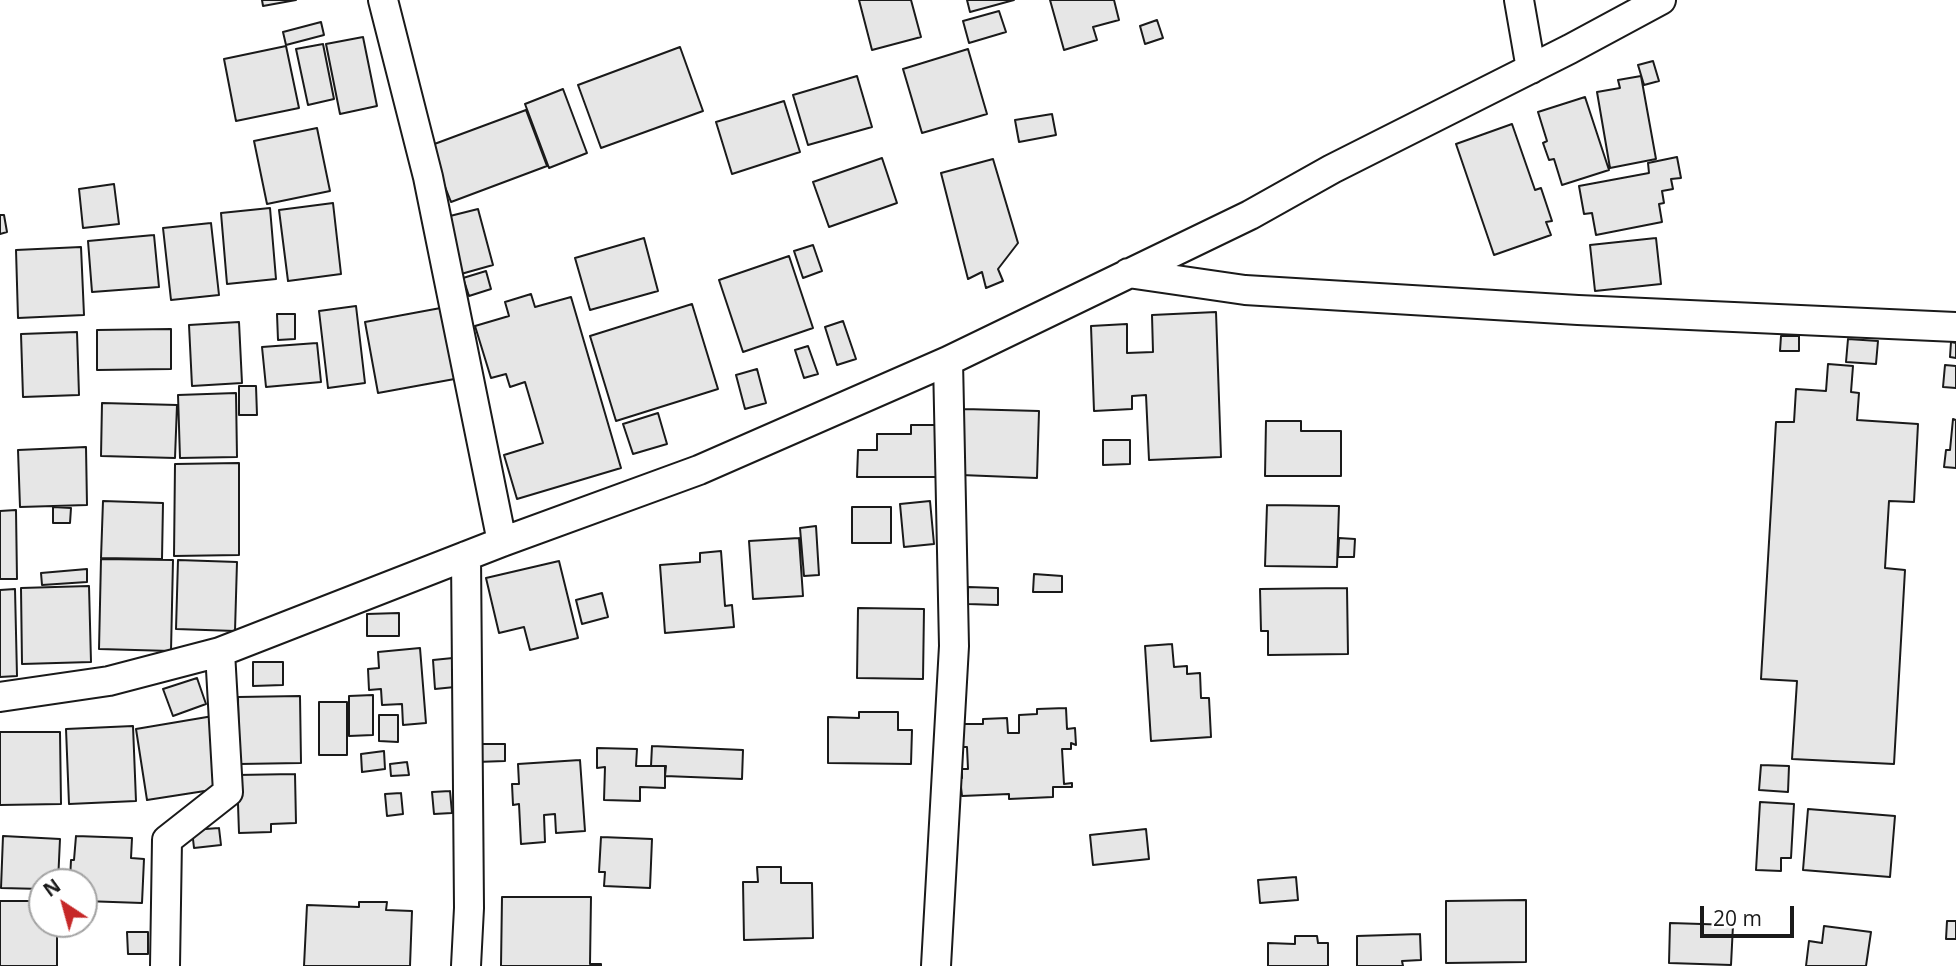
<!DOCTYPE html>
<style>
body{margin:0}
#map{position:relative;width:1956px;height:966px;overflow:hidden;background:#fff;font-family:"Open Sans",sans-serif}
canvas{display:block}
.north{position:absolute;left:28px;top:868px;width:70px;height:70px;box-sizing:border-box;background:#fff;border:2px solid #a3a3a3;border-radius:50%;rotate:324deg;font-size:19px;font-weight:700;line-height:28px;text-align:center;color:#1a1a1a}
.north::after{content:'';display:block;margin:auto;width:24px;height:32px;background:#c62828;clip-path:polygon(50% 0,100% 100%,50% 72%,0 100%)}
.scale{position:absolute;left:1700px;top:906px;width:94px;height:32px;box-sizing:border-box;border:4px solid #1a1a1a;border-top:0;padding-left:9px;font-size:21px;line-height:24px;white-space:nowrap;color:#1a1a1a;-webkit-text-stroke:5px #fff;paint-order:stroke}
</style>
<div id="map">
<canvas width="1956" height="966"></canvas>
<div class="north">N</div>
<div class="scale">20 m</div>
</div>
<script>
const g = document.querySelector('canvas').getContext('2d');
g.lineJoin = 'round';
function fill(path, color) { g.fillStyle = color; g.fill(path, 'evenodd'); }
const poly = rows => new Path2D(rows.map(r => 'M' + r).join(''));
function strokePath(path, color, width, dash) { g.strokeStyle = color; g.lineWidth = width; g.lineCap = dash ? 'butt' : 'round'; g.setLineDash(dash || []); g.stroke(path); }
const building = poly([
 [262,0,296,0,263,6,262,0],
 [859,0,911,0,921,37,872,50,859,0],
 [967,0,1014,0,970,12,967,0],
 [1050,0,1114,0,1119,20,1093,27,1097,40,1064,50,1050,0],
 [999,11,1006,32,969,43,963,21,999,11],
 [1157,20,1163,38,1145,44,1140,26,1157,20],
 [321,22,324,35,286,45,283,32,321,22],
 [363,37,377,106,340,114,326,44,363,37],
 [323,44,334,99,308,105,296,49,323,44],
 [286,46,299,108,236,121,224,59,286,46],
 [680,47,703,111,601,148,578,85,680,47],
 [968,49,987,114,922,133,903,69,968,49],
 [1653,61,1659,81,1644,85,1638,65,1653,61],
 [857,76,872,127,808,145,793,95,857,76],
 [1641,76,1656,159,1610,168,1597,92,1620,88,1618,80,1641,76],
 [563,89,587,153,549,168,525,104,563,89],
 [1585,97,1609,170,1562,185,1554,159,1549,160,1543,143,1547,141,1538,112,1585,97],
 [784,101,800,152,732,174,716,122,784,101],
 [526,110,547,166,451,202,429,146,526,110],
 [1052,114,1056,135,1019,142,1015,120,1052,114],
 [1512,124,1535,190,1541,188,1552,221,1546,222,1551,235,1494,255,1456,144,1512,124],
 [317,128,330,191,267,204,254,141,317,128],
 [1677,157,1681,178,1671,179,1673,189,1662,191,1664,203,1659,204,1662,222,1596,235,1592,213,1584,214,1579,186,1649,173,1648,163,1677,157],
 [882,158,897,203,829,227,813,182,882,158],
 [993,159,1018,243,998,269,1003,281,986,288,982,272,968,279,941,173,993,159],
 [114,184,119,224,83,228,79,189,114,184],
 [333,203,341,274,288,281,279,210,333,203],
 [270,208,276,279,227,284,221,213,270,208],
 [478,209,493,265,461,274,446,217,478,209],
 [0,215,4,215,7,232,0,234,0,215],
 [211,223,219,295,171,300,163,228,211,223],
 [154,235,159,287,92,292,88,241,154,235],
 [644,238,658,291,590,310,575,258,644,238],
 [1656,238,1661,284,1595,291,1590,245,1656,238],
 [813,245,822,271,803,278,794,251,813,245],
 [81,247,84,315,18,318,16,250,81,247],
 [789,256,813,328,743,352,719,280,789,256],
 [486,271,491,289,469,296,463,278,486,271],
 [531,294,535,307,571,297,621,468,517,499,504,455,543,443,525,382,510,387,506,374,491,378,475,326,509,316,505,302,531,294],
 [692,304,718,389,616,421,590,336,692,304],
 [356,306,365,383,328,388,319,311,356,306],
 [446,307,460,378,378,393,365,322,446,307],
 [1216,312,1221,457,1149,460,1146,395,1132,396,1132,409,1094,411,1091,326,1127,324,1127,353,1153,352,1152,315,1216,312],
 [277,314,295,314,295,339,278,340,277,314],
 [843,321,856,359,837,365,825,327,843,321],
 [239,322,242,383,192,386,189,325,239,322],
 [171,329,171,369,97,370,97,330,171,329],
 [77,332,79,395,23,397,21,334,77,332],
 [1781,336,1799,336,1799,351,1780,351,1781,336],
 [1848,339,1878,341,1876,364,1846,362,1848,339],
 [1951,342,1956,343,1956,358,1950,357,1951,342],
 [317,343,321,382,266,387,262,347,317,343],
 [808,346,818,374,804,378,795,350,808,346],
 [1828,364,1853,366,1851,392,1859,393,1857,420,1918,424,1914,502,1889,501,1885,568,1905,570,1894,764,1792,759,1797,681,1761,679,1776,422,1794,422,1796,389,1826,391,1828,364],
 [1945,365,1956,366,1956,388,1943,387,1945,365],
 [757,369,766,403,745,409,736,375,757,369],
 [239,386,256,386,257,415,239,415,239,386],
 [236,393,237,457,180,458,178,395,236,393],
 [102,403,177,405,175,458,101,456,102,403],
 [964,409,1039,411,1037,478,961,475,964,409],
 [658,413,667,444,633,454,623,424,658,413],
 [1953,419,1956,420,1956,468,1944,467,1946,450,1950,450,1953,419],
 [1266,421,1301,421,1301,431,1341,431,1341,476,1265,476,1266,421],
 [911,425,937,425,936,477,857,477,858,450,877,450,877,434,911,434,911,425],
 [1103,440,1130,440,1130,464,1103,465,1103,440],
 [86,447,87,505,20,507,18,450,86,447],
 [239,463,239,555,174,556,175,464,239,463],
 [103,501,163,503,162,559,101,558,103,501],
 [930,501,934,544,904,547,900,504,930,501],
 [1267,505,1339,506,1337,567,1265,566,1267,505],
 [53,507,71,508,70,523,53,523,53,507],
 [852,507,891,507,891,543,852,543,852,507],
 [16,510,17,579,0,579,0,511,16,510],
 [816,526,819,575,804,576,800,528,816,526],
 [799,538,803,596,753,599,749,541,799,538],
 [1339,538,1355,539,1354,557,1338,557,1339,538],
 [721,551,725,606,732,605,734,627,665,633,660,565,700,562,700,553,721,551],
 [101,559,173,560,171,651,99,649,101,559],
 [178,560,237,562,235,631,176,629,178,560],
 [559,561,578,638,530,650,524,627,499,633,486,578,559,561],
 [87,569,87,582,42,585,41,573,87,569],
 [1034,574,1062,576,1062,592,1033,592,1034,574],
 [89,586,91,662,22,664,21,588,89,586],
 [968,587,998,588,998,605,968,604,968,587],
 [1347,588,1348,654,1268,655,1268,631,1261,631,1260,589,1347,588],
 [15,589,17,676,0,677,0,590,15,589],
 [602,593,608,617,582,624,576,600,602,593],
 [858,608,924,609,923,679,857,678,858,608],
 [399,613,399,636,367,636,367,614,399,613],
 [1172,644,1174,667,1187,666,1187,674,1200,673,1201,698,1209,698,1211,737,1151,741,1145,646,1172,644],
 [420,648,426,723,403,725,402,704,382,705,381,689,369,690,368,669,379,668,378,652,420,648],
 [453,658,455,687,435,689,433,660,453,658],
 [253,662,283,662,283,685,253,686,253,662],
 [197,678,206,704,173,716,163,689,197,678],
 [373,695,373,735,349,736,349,696,373,695],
 [300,696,301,763,239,764,238,697,300,696],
 [319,702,347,702,347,755,319,755,319,702],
 [1066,708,1067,729,1075,728,1076,745,1071,743,1071,749,1062,749,1064,784,1072,783,1072,787,1053,787,1053,797,1009,799,1009,794,962,796,961,787,955,787,955,779,962,778,962,769,968,769,967,747,961,747,960,724,983,724,983,719,1007,718,1008,733,1019,733,1019,715,1037,714,1037,709,1066,708],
 [859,712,898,712,898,730,912,730,911,764,828,763,828,717,859,718,859,712],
 [379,715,398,715,398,742,379,741,379,715],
 [213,716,224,788,147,800,136,729,213,716],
 [133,726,136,801,69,804,66,729,133,726],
 [0,732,60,732,61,804,0,805,0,732],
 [476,744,505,744,505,761,476,762,476,744],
 [652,746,743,750,742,779,665,776,666,766,651,766,652,746],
 [597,748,637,749,636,766,665,766,665,788,640,787,640,801,604,800,605,767,597,768,597,748],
 [384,751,385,769,362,772,361,754,384,751],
 [580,760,585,831,556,833,555,814,544,815,545,842,521,844,519,804,513,805,512,784,519,784,518,764,580,760],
 [407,762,409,775,391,776,390,764,407,762],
 [1761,765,1789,766,1788,792,1759,790,1761,765],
 [295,774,296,823,271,824,271,832,239,833,237,775,295,774],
 [450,791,452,813,434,814,432,792,450,791],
 [401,793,403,814,387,816,385,794,401,793],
 [1760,802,1794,804,1791,858,1781,858,1781,871,1756,870,1760,802],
 [1808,809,1895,816,1890,877,1803,870,1808,809],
 [219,828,221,845,194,848,192,830,219,828],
 [1146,829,1149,859,1093,865,1090,835,1146,829],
 [3,836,60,839,58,882,42,882,42,889,1,888,3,836],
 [76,836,132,838,131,858,144,859,142,903,84,901,84,882,70,880,71,860,74,860,76,836],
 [601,837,652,839,650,888,604,886,605,872,599,872,601,837],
 [757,867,781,867,781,883,812,883,813,938,744,940,743,882,758,882,757,867],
 [1296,877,1298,900,1260,903,1258,880,1296,877],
 [502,897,591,897,590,964,601,964,601,966,501,966,502,897],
 [1526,900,1526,962,1446,963,1446,901,1526,900],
 [0,901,42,901,42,924,57,924,57,966,0,966,0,901],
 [359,902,387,902,386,910,412,911,410,966,304,966,307,905,359,907,359,902],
 [1947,921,1956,921,1956,939,1946,939,1947,921],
 [1670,923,1733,925,1731,965,1669,963,1670,923],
 [1824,926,1871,932,1866,966,1806,966,1809,941,1822,943,1824,926],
 [127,932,148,932,148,954,128,954,127,932],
 [1420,934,1421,960,1402,961,1403,966,1357,966,1357,936,1420,934],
 [1295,936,1317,936,1318,943,1328,943,1328,966,1268,966,1268,943,1295,944,1295,936]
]);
const minor = poly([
 [383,0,428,177,502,542],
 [1519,0,1531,69],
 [1128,273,1245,290,1578,310,1956,327],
 [0,697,109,681,220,652,502,542,699,470,948,361,1250,215,1332,169,1570,49,1661,0],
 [165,966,167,840,228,792,220,652],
 [466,966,469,908,466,556],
 [936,966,954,646,948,361]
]);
fill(building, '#e6e6e6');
strokePath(building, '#1a1a1a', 2);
strokePath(minor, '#1a1a1a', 32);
strokePath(minor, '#fff', 28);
</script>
